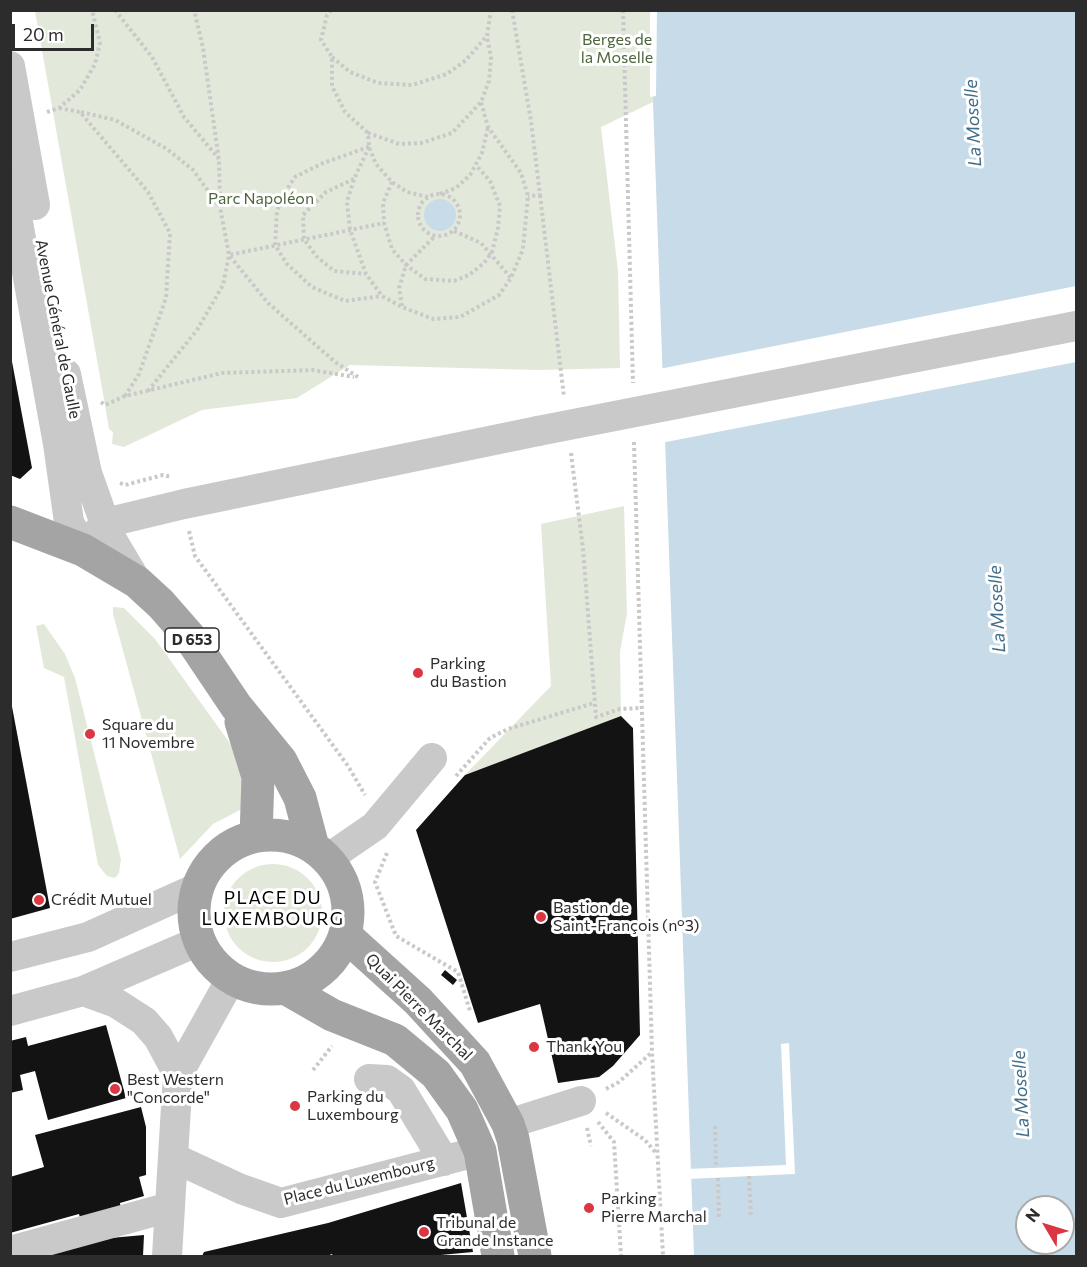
<!DOCTYPE html>
<meta charset="utf-8">
<style>
body{margin:0}
#map{position:relative;width:1087px;height:1267px;overflow:hidden;background:#fff;font-family:Commissioner,sans-serif}
canvas{display:block}
.frame{position:absolute;inset:0;border:12px solid #2c2c2c;pointer-events:none}
.north{position:absolute;left:1015px;top:1195px;width:60px;height:60px;box-sizing:border-box;background:#fff;border:2px solid #ababab;border-radius:50%;rotate:308deg;font-size:16px;font-weight:700;line-height:24px;text-align:center;color:#2c2c2c}
.north::after{content:'';display:block;margin:auto;width:21px;height:27px;background:#da3743;clip-path:polygon(50% 0,100% 100%,50% 72%,0 100%)}
.scale{position:absolute;left:12px;top:24px;width:82px;height:27px;box-sizing:border-box;border:3px solid #2c2c2c;border-top:0;padding-left:8px;font-size:18px;line-height:21px;white-space:nowrap;color:#2c2c2c;-webkit-text-stroke:4px #fff;paint-order:stroke}
</style>
<div id="map">
<canvas width="1087" height="1267"></canvas>
<div class="frame"></div>
<div class="north">N</div>
<div class="scale">20 m</div>
</div>
<script>
const g = document.querySelector('canvas').getContext('2d');
g.lineJoin = 'round';
function fill(path, color) { g.fillStyle = color; g.fill(path, 'evenodd'); }
const poly = rows => new Path2D(rows.map(r => 'M' + r).join(''));
function strokePath(path, color, width, dash) { g.strokeStyle = color; g.lineWidth = width; g.lineCap = dash ? 'butt' : 'round'; g.setLineDash(dash || []); g.stroke(path); }
function label(font, color, halo, rows, align = 'center') {
  g.font = font + ' Commissioner,sans-serif'; g.lineWidth = 6; g.setLineDash([]); g.textBaseline = 'middle'; g.strokeStyle = halo; g.fillStyle = color; for (const [text, x, y, turn = 0] of rows) {
    g.save(); g.translate(x, y); g.rotate((+turn || 0) * Math.PI / 180); g.textAlign = isNaN(turn) ? turn : align; if (halo) g.strokeText(text, 0, 0); g.fillText(text, 0, 0); g.restore();
  }
}
const green = poly([
 [35,11,653,11,653,102,601,127,618,271,620,368,538,370,350,365,297,398,202,410,124,447,112,444,113,432,109,429,105,405],
 [624,506,627,613,620,652,621,716,465,775,551,686,541,524],
 [113,607,124,608,155,639,234,749,246,778,244,808,213,824,180,859,113,614],
 [44,624,65,654,75,678,121,859,119,873,115,878,107,876,98,865,64,677,44,668,36,626],
 '224 913a49 49 0 1 1 98 0a49 49 0 1 1-98 0Z'
]);
const water = poly([
 [653,11,1076,11,1076,1256,694,1256,653,102],
 [1027,1207,1063,1207,1063,1243,1027,1243],
 '424 215a16 16 0 1 1 32 0a16 16 0 1 1-32 0Z'
]);
const pier = poly([
 [650,10,657,11,656,96,650,97],
 [1076,286,1076,362,661,443,659,369],
 [789,1043,795,1174,688,1179,687,1169,786,1165,781,1044]
]);
const building = poly([
 [10,351,32,468,20,479,10,475],
 [10,696,50,908,10,919],
 [621,716,633,728,640,1035,613,1066,599,1077,558,1083,540,1004,478,1023,416,830,465,775],
 [445,970,457,980,453,985,441,975],
 [106,1025,126,1098,48,1120,35,1071,20,1075,23,1090,10,1093,10,1041,26,1037,28,1046],
 [141,1107,146,1127,146,1175,139,1177,144,1196,120,1203,121,1211,81,1221,79,1214,10,1233,10,1177,44,1167,35,1135],
 [461,1183,473,1252,430,1256,333,1256,332,1254,327,1256,202,1256,204,1252,328,1223],
 [144,1235,143,1256,40,1256,88,1240]
]);
const path = poly([
 [115,10,152,57,184,117,219,159],
 [331,10,327,15,321,40,332,57,332,86,345,112,368,133],
 [512,10,531,121,540,195,528,196],
 [623,10,633,383],
 [332,57,350,72,378,83,412,85,447,74,466,60,486,37],
 [59,108,80,112,148,192,170,233,166,298,139,374,125,396],
 [47,112,59,108,80,90,95,64,100,43,92,10],
 [81,112,115,120,167,149,193,170,219,206],
 [369,147,354,179,347,202,350,230,366,274,382,296,402,307,433,319,460,317,499,295,511,278,523,249,528,196,521,173,488,127,481,102],
 [369,147,323,163,295,177,283,195,277,211,275,245,287,264,312,287,345,301,382,296],
 [354,179,326,192,303,215,304,239,316,256,334,271,366,274],
 [392,182,383,203,384,223,392,249,406,265,425,279,454,281,469,275,484,263,492,252,498,228,500,206,490,181,476,165],
 '418 215a21 21 0 1 1 42 0a21 21 0 1 1-42 0Z',
 [440,194,456,188,470,175,482,153,488,127],
 [540,195,564,397],
 [428,197,407,192,392,182,376,164,369,147,368,133,399,144,421,143,452,133,481,102,489,81,491,58,487,36,491,10],
 [454,231,481,243,511,278],
 [402,306,399,288,406,265,435,236],
 [358,377,335,362,268,303,229,255,384,223],
 [148,391,197,330,223,285,229,255,220,207,219,160,203,48,194,10],
 [101,402,105,405,125,396,222,373,313,370,354,377],
 [634,442,652,1052,663,1256],
 [571,453,583,549,596,717,620,709,640,708],
 [120,483,125,485,163,475,171,477],
 [189,531,195,556,348,766,365,795],
 [456,776,490,738,508,729,594,703],
 [387,853,375,882,396,936,458,972,470,1011],
 [313,1070,332,1046],
 [606,1089,619,1082,651,1053],
 [606,1113,645,1140,656,1153],
 [598,1122,614,1142,621,1256],
 [715,1126,716,1168],
 [587,1128,591,1146],
 [749,1176,751,1217],
 [718,1178,719,1220]
]);
const minor = poly([
 [10,66,35,205],
 [10,178,58,444,69,522,83,550,105,523,184,504,538,431],
 [66,374,87,473,109,535,137,582],
 [327,859,375,826,432,758],
 [10,957,88,937,197,888],
 [83,991,116,1003,144,1021,158,1037,178,1074],
 [10,1011,83,991,199,941],
 [369,1079,387,1080,401,1090,444,1161],
 [508,1124,581,1101],
 [174,1158,241,1189,281,1203,480,1151],
 [10,1251,170,1207],
 [167,1256,178,1074,231,979]
]);
const major = poly([
 [10,522,83,550,137,582,161,604,189,636,236,706,281,761,300,798,313,847],
 [241,722,258,777,256,836],
 '194 912a77 77 0 1 1 154 0a77 77 0 1 1-154 0Z',
 [345,935,418,1001,475,1063,508,1124,513,1139,535,1256],
 [285,988,332,1015,395,1040,436,1074,462,1110,480,1151,498,1256]
]);
const minorBridge = poly([
 [538,431,1076,326]
]);
const markers = [
 [418,673,6,"#da3743"],
 [90,734,6,"#da3743"],
 [39,900,6,"#da3743"],
 [541,917,6,"#da3743"],
 [534,1047,6,"#da3743"],
 [115,1089,6,"#da3743"],
 [295,1106,6,"#da3743"],
 [589,1208,6,"#da3743"],
 [424,1232,6,"#da3743"]
];
const shields = [
 [192,640,54]
];
const shieldNames = [
 ["D 653",192,640]
];
const parkNames = [
 ["Berges de",617,40],
 ["la Moselle",617,58],
 ["Parc Napoléon",261,199]
];
const streetNames = [
 ["Avenue Général de Gaulle",58,329,79],
 ["Quai Pierre Marchal",419,1007,45],
 ["Place du Luxembourg",359,1181,-14]
];
const poiNames = [
 ["Parking",430,664],
 ["du Bastion",430,682],
 ["Square du",102,725],
 ["11 Novembre",102,743],
 ["Crédit Mutuel",51,900],
 ["Bastion de",553,908],
 ["Saint-François (n°3)",553,926],
 ["Thank You",546,1047],
 ["Best Western",127,1080],
 ["\"Concorde\"",127,1098],
 ["Parking du",307,1097],
 ["Luxembourg",307,1115],
 ["Parking",601,1199],
 ["Pierre Marchal",601,1217],
 ["Tribunal de",436,1223],
 ["Grande Instance",436,1241]
];
const waterNames = [
 ["La Moselle",973,123,-93],
 ["La Moselle",997,609,-93],
 ["La Moselle",1021,1094,-93]
];
const neighbourhoodNames = [
 ["PLACE DU",273,898],
 ["LUXEMBOURG",273,919]
];
fill(green, '#e2e9da');
fill(water, '#c7dbe8');
fill(pier, '#fff');
fill(building, '#131313');
strokePath(path, '#c9c9c9', 4, [3, 3]);
strokePath(minor, '#c9c9c9', 30);
strokePath(major, '#a4a4a4', 33);
strokePath(minorBridge, '#c9c9c9', 30);
for (const [x, y, r, color] of markers) { const dot = new Path2D(); dot.arc(x, y, r, 0, 2 * Math.PI); g.fillStyle = color; g.fill(dot); strokePath(dot, '#fff', 2); }
for (const [x, y, w] of shields) { const box = new Path2D(); box.roundRect(x - w / 2, y - 12, w, 24, 4.5); g.fillStyle = '#fff'; g.fill(box); strokePath(box, '#2c2c2c', 1.5); }
label('bold 15px', '#2c2c2c', null, shieldNames);
label('16px', '#4f653d', '#fff', parkNames);
label('16px', '#2c2c2c', '#fff', streetNames);
label('16px', '#2c2c2c', '#fff', poiNames, 'left');
label('italic 18px', '#406d89', '#fff', waterNames);
g.letterSpacing = '1.5px';
label('18px', '#000', '#fff', neighbourhoodNames);
g.letterSpacing = '0px';
</script>
